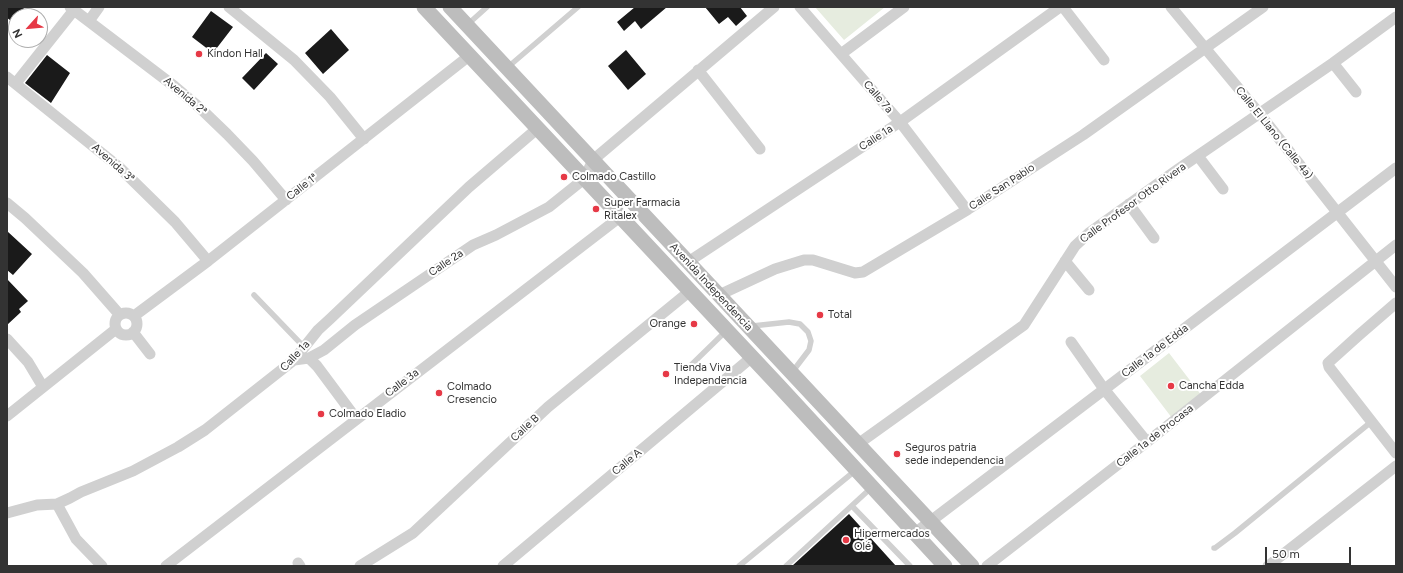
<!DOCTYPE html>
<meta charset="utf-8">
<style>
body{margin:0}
#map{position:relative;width:1403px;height:573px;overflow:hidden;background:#fff;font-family:Figtree,sans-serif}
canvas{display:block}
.frame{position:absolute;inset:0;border:8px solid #333;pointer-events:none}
.north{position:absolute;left:8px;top:8px;width:40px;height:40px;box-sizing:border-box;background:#fff;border:1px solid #adadad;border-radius:50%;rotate:243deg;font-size:11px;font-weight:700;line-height:16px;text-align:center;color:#333}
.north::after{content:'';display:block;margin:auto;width:14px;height:18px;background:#e63946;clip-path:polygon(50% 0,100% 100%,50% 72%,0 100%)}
.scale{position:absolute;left:1265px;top:547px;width:86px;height:18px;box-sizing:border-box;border:2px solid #333;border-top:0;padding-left:5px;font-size:12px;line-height:14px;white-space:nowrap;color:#333;-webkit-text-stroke:3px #fff;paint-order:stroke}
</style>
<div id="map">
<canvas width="1403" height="573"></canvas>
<div class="frame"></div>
<div class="north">N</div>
<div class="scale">50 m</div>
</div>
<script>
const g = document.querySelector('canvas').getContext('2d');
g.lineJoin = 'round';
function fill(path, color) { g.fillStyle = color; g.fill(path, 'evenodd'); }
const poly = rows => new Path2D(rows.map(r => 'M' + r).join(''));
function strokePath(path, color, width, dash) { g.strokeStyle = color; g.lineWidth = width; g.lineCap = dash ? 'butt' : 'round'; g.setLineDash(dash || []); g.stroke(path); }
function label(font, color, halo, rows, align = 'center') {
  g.font = font + ' Figtree,sans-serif'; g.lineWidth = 4; g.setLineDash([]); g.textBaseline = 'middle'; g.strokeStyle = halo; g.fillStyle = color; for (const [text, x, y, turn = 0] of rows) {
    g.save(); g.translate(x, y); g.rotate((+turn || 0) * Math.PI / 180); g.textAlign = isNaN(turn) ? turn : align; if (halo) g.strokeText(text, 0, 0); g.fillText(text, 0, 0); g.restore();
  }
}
const green = poly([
 [815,7,885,7,844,40],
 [1169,353,1202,396,1172,418,1140,376]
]);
const building = poly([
 [7,7,25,7,18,16,16,16,13,22,7,18],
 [635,7,667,7,641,29,635,21,624,31,617,22],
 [705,7,740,7,747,16,736,26,728,17,719,24],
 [211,11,233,27,213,53,192,37],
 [331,29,349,50,323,74,305,53],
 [626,50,646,74,628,90,608,66],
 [266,53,278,64,254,90,242,78],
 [47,55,70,73,51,103,25,83],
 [7,231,32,254,13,275,7,270],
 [7,279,28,301,19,309,21,312,7,325],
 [849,514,896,566,792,566]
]);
const lane = poly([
 [467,25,487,7],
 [508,67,578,7],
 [254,295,304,347],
 [752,326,789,322,800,324,808,332,811,341,809,350,793,371],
 [686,370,726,331],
 [852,506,910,566],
 [1214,548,1215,548,1235,533,1371,422],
 [739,566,856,470],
 [786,566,871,488]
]);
const street = poly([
 [70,7,174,86,200,108,227,134,253,161,286,200],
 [229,7,294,60,330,97,364,139],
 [800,7,900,122,967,210],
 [1063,7,1104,60],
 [1171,7,1259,113,1396,287],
 [89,21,99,7],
 [841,54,904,7],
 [1333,63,1356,92],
 [698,70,760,149],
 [7,77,119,167,175,222,208,261],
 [16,83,74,10],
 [1198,156,1223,189],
 [7,203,25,218,83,273,119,314],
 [1129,204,1154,238],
 [1065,261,1089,290],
 [688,262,900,122,1060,7],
 [719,295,775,269,804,260,813,260,855,273,863,272,967,210,1083,135,1263,7],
 [1396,303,1359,335,1328,363,1329,367,1396,453],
 '115 324a11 11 0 1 1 22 0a11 11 0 1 1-22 0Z',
 [134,316,208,261,469,56],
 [133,332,150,354],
 [7,339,28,362,43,387],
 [1071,342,1104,389,1147,442],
 [309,358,317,366,352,413,358,417],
 [294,360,309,358,324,350,355,325,473,245,496,235,549,207,584,179,593,160,774,7],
 [7,416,116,329],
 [858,444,1024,325,1075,246,1089,233,1177,170,1333,63,1396,17],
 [57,504,76,539,102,566],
 [7,513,37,505,57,504,70,498,81,492,133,471,178,447,205,430,294,360,318,330,330,319,469,187,538,128],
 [915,533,1396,168],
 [298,563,300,566],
 [166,566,620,217],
 [360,566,413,533,548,407,690,291],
 [503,566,752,357],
 [987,566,1147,442,1396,245],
 [1268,566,1396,466]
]);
const secondary = poly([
 [424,7,779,386,945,566],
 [450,7,972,566]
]);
const markers = [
 [199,54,4,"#e63946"],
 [564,177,4,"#e63946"],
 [596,209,4,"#e63946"],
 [820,315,4,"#e63946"],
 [694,324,4,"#e63946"],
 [666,374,4,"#e63946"],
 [1171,386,4,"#e63946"],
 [439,393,4,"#e63946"],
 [321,414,4,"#e63946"],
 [897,454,4,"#e63946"],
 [846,540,4,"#e63946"]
];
const poiNames = [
 ["Kindon Hall",207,54],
 ["Colmado Castillo",572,177],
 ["Super Farmacia",604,203],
 ["Ritalex",604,216],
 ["Total",828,315],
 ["Orange",686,324,"right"],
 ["Tienda Viva",674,368],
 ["Independencia",674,381],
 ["Cancha Edda",1179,386],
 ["Colmado",447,387],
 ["Cresencio",447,400],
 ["Colmado Eladio",329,414],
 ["Seguros patria",905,448],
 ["sede independencia",905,461],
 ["Hipermercados",854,534],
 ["Olé",854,547]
];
const streetNames = [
 ["Avenida 2ª",185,96,40],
 ["Calle 7a",878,97,49],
 ["Calle El Llano (Calle 4a)",1274,133,51],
 ["Calle 1a",876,138,-33],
 ["Avenida 3ª",113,163,41],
 ["Calle 1ª",302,187,-38],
 ["Calle San Pablo",1002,187,-33],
 ["Calle Profesor Otto Rivera",1133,203,-36],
 ["Calle 2a",446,263,-34],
 ["Avenida Independencia",711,287,47],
 ["Calle 1a de Edda",1155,351,-37],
 ["Calle 1a",295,356,-47],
 ["Calle 3a",402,383,-37],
 ["Calle B",525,428,-43],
 ["Calle 1a de Procasa",1155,436,-38],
 ["Calle A",627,462,-40]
];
fill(green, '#e6ecdf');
fill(building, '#1a1a1a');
strokePath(lane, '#d0d0d0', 5.5);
strokePath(street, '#d0d0d0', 11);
strokePath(secondary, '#bdbdbd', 15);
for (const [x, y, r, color] of markers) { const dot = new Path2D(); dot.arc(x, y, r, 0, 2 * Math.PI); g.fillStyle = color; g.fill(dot); strokePath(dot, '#fff', 1.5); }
label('11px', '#333', '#fff', poiNames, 'left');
label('11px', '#333', '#fff', streetNames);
</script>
